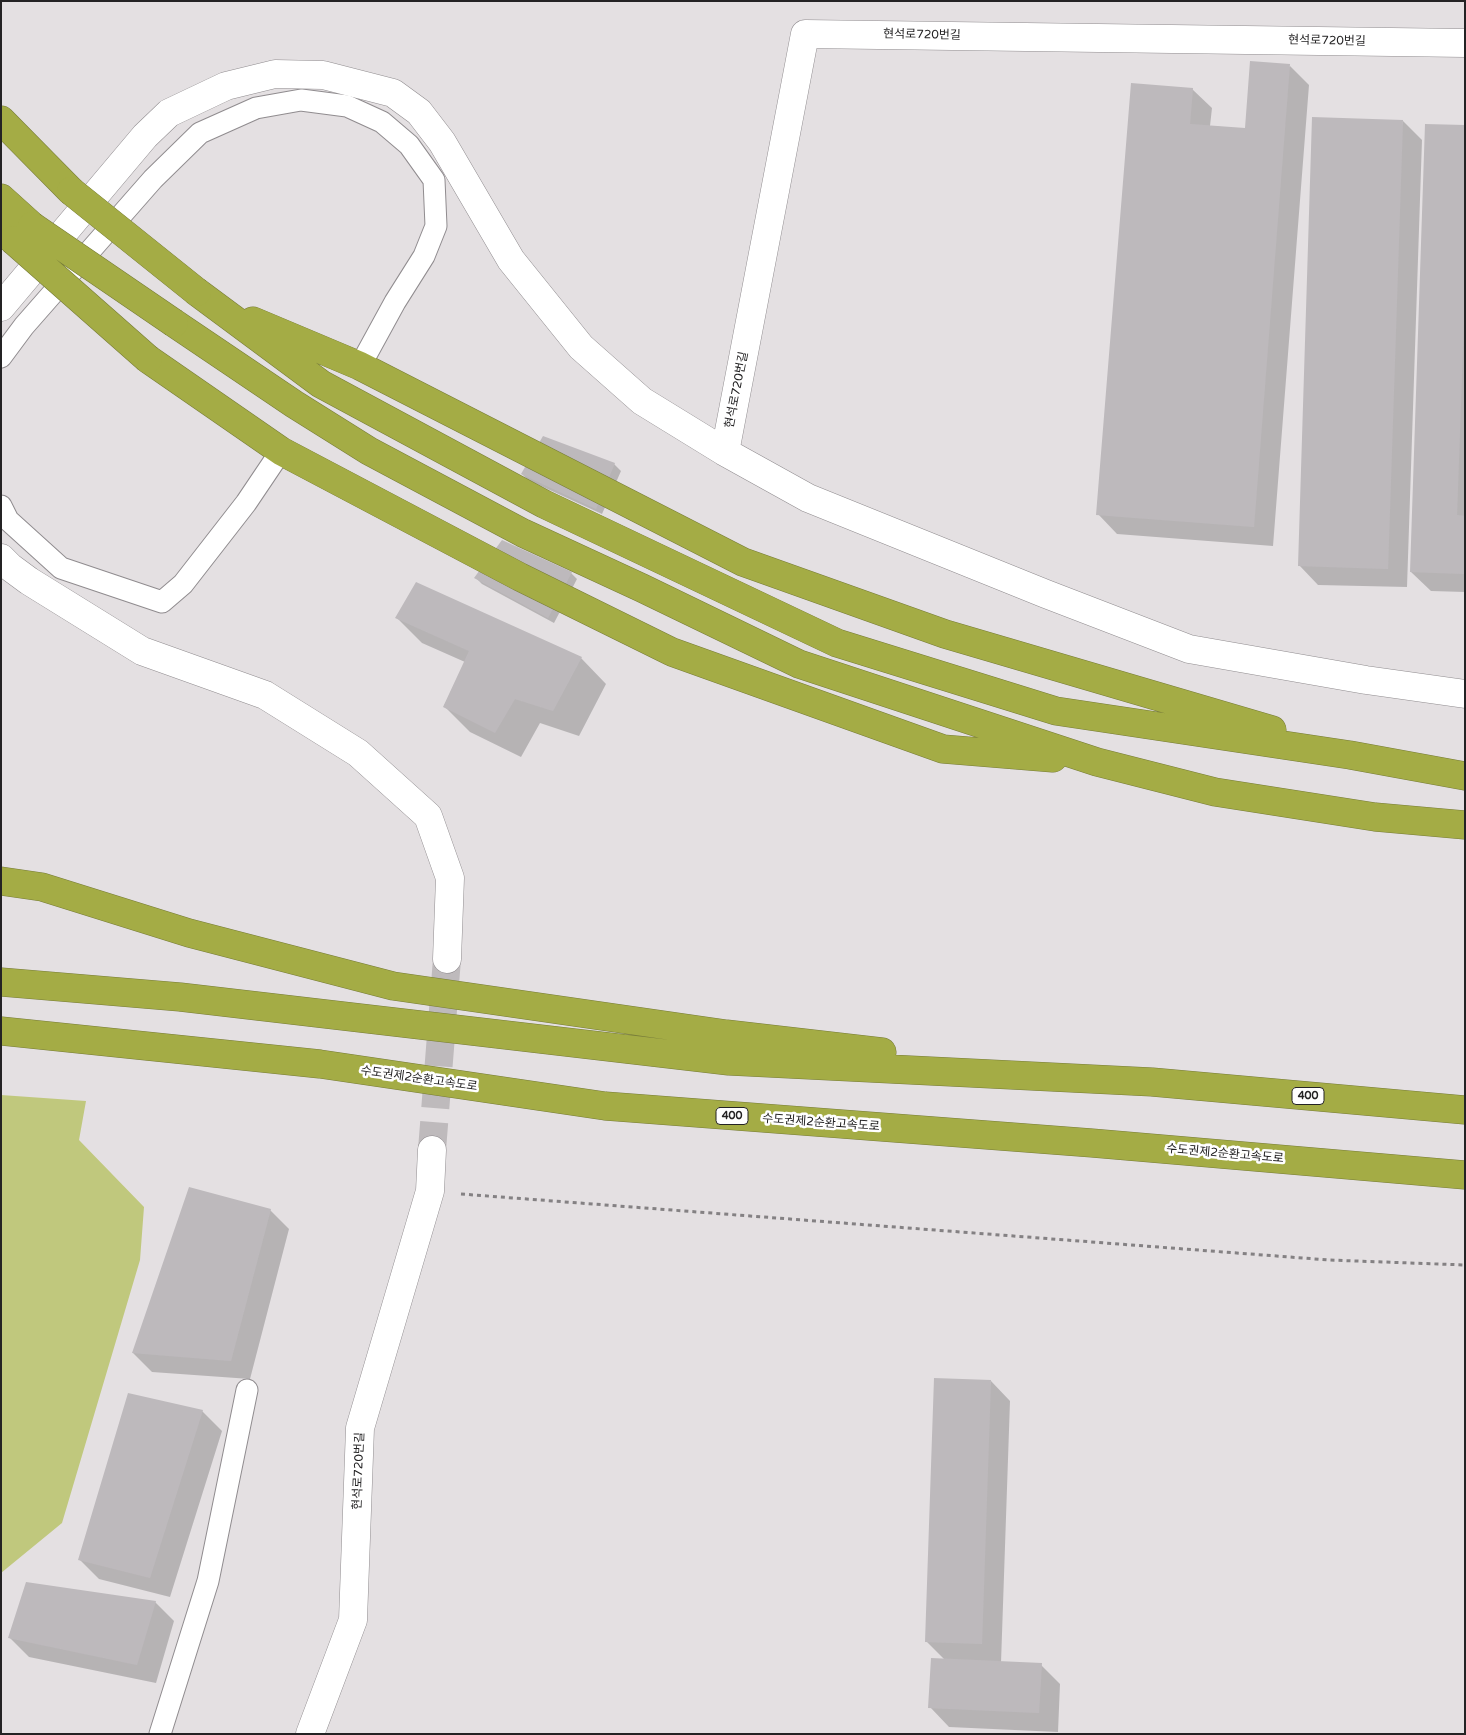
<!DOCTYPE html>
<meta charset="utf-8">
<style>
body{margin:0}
#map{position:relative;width:1466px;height:1735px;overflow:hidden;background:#e4e0e2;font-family:"Varela Round",sans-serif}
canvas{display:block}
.frame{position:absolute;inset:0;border:2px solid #242324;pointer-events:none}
</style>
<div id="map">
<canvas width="1466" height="1735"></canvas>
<div class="frame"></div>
</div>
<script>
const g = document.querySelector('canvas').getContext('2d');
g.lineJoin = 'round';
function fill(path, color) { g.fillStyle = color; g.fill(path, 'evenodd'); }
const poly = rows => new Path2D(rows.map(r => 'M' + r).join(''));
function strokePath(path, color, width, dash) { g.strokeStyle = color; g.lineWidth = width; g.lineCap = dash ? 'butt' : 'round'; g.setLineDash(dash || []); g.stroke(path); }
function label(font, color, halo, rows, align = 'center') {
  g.font = font + ' "Varela Round","Noto Sans KR",sans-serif'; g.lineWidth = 5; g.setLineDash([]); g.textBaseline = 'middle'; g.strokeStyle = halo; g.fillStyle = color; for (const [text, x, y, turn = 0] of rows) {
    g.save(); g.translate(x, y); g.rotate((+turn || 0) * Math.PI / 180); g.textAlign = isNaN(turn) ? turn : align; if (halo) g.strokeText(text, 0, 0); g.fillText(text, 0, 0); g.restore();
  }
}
const green = poly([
 [1,1095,86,1101,79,1140,144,1207,140,1260,62,1523,1,1573]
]);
const shadow = poly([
 [1290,66,1309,85,1273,546,1117,534,1098,514,1192,89,1212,108,1210,126,1246,129],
 [1403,121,1422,140,1407,587,1318,585,1299,565],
 [1465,127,1465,592,1431,591,1411,572],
 [544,437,614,464,621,471,602,514,528,480,522,474],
 [571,573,577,579,554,623,482,584,476,578],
 [397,618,581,658,606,684,579,736,540,723,521,757,470,732,444,706,465,662,422,643],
 [189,1189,270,1210,289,1229,250,1379,152,1372,133,1353],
 [991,1381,1010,1401,1001,1663,1041,1665,1060,1684,1058,1732,949,1727,930,1707,945,1660,926,1641],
 [202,1411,222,1431,170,1597,99,1579,80,1560],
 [155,1602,174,1621,156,1683,29,1657,10,1638]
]);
const building = poly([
 [1250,61,1290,64,1254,527,1096,515,1131,83,1193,88,1190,124,1245,128],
 [1312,117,1403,120,1388,569,1298,566],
 [1425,124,1465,125,1465,290,1457,515,1465,516,1465,574,1410,572],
 [543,436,615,463,596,509,521,474],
 [502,540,572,572,548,618,474,578],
 [416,582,582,657,553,711,515,699,495,733,443,707,469,651,395,618],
 [189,1187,271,1209,231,1361,132,1353],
 [934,1378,991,1380,982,1644,925,1642],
 [128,1393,203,1410,150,1578,78,1560],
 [26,1582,156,1601,137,1665,8,1638],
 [931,1658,1042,1663,1039,1713,928,1708]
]);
const minorTunnel = poly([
 [432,1150,447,959]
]);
const path = poly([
 [461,1194,1329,1260,1465,1265]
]);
const service = poly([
 [1,357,24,326,153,179,200,133,256,108,301,100,347,106,382,122,409,145,434,180,436,226,424,256,395,302,360,366],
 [1,506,8,520,61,568,162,602,183,584,246,503,281,451],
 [160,1734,208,1581,247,1390]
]);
const minor = poly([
 [1,307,145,136,169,113,226,86,275,74,323,75,393,93,419,112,442,142,511,260,581,347,642,401,725,452,808,498,1046,594,1189,649,1366,680,1465,694],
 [725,452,805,34,1465,43],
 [1,558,10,567,29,581,142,651,265,695,358,753,428,816,450,878,447,959],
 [310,1734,353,1620,360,1428,430,1191,432,1150]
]);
const motorway = poly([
 [1,120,71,191],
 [1,198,32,226],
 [1,226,13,240],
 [197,292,321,384,544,504,837,643,1056,711,1350,755,1465,776],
 [253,321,360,366,743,562,945,634,1272,730],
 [174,323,294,404,369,451,523,533,642,588,799,664,1097,762,1215,792,1375,817,1465,825],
 [148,359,281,451,520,577,672,652,943,749,1053,758],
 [1,881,42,887,189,933,393,986,726,1034,882,1052],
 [1,982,180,997,729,1061,1152,1082,1465,1110],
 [1,1031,320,1064,605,1106,1092,1143,1465,1175]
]);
const motorwayBridge = poly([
 [71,191,197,292],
 [32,226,174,323],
 [13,240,148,359]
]);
const shields = [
 [1308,1096,32],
 [732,1116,32]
];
const shieldNames = [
 ["400",1308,1096],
 ["400",732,1116]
];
const streetNames = [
 ["현석로720번길",922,35,1],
 ["현석로720번길",1327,41,1],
 ["현석로720번길",737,390,-79],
 ["수도권제2순환고속도로",419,1079,8],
 ["수도권제2순환고속도로",821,1123,4],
 ["수도권제2순환고속도로",1225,1154,5],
 ["현석로720번길",359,1471,-88]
];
fill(green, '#c0c87d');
fill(shadow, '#0003');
fill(building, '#bdb9bc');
strokePath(minorTunnel, '#bebabc', 28, [28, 14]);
strokePath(service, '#908c8f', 23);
strokePath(minor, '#908c8f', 29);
strokePath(motorway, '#777c39', 29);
strokePath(path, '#848183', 3, [4, 4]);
strokePath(service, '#fff', 21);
strokePath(minor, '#fff', 28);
strokePath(motorway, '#a4ac45', 28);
strokePath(motorwayBridge, '#777c39', 29, []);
strokePath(motorwayBridge, '#a4ac45', 28);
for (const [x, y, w] of shields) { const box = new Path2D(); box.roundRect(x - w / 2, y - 8.5, w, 17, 4); g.fillStyle = '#fff'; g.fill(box); strokePath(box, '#242324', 1); }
label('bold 11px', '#242324', null, shieldNames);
label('12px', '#242324', '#fff', streetNames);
</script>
